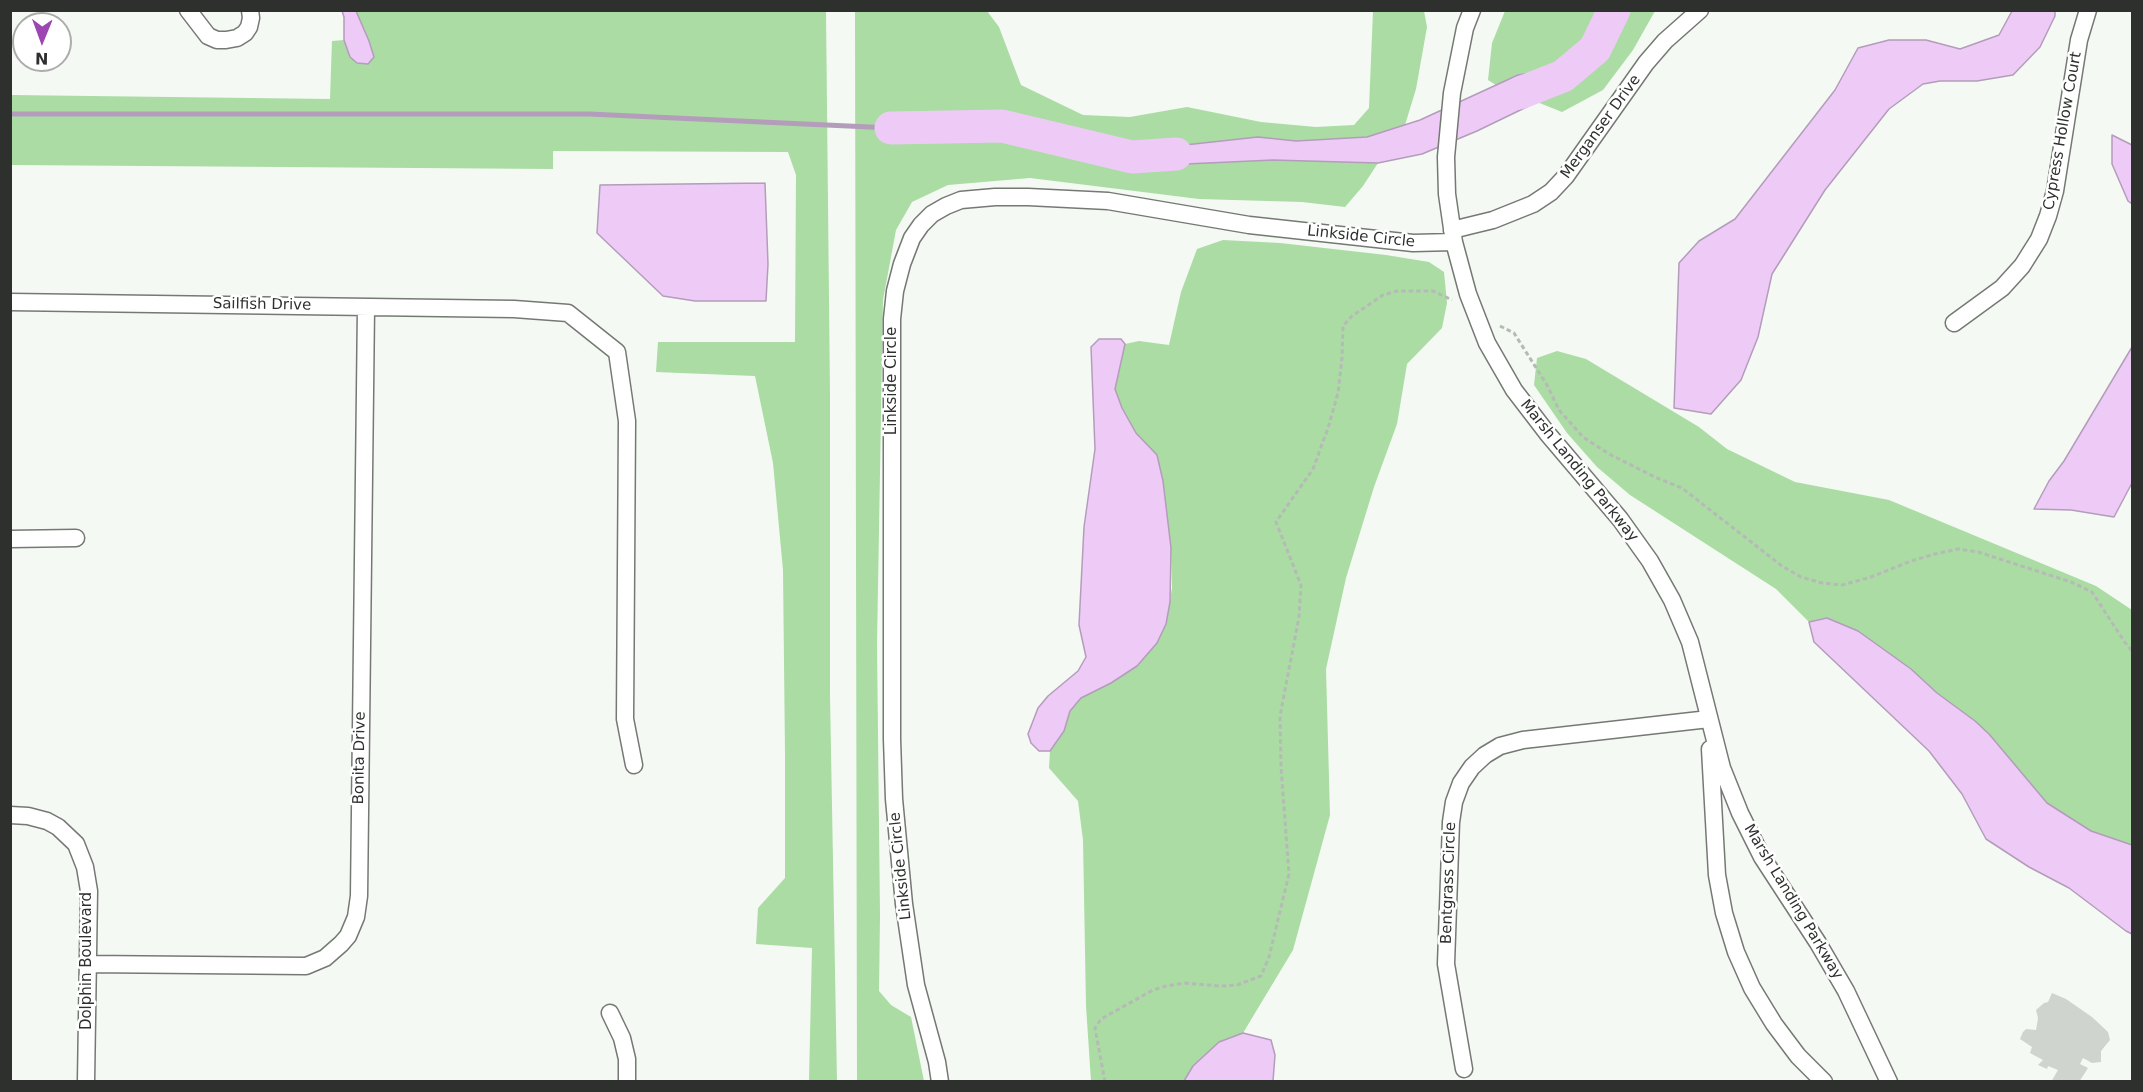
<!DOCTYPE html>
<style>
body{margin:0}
#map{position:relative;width:2143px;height:1092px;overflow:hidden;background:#f4f9f3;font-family:"DejaVu Sans",sans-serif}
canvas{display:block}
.frame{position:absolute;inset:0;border:12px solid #2e302e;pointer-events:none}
.north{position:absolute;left:12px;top:12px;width:60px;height:60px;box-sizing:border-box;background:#fff;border:2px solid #abacab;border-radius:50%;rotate:181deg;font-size:16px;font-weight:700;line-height:24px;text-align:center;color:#2e302e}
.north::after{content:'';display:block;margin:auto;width:21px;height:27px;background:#9d46b3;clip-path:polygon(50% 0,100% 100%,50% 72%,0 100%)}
</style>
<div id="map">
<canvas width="2143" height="1092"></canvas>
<div class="frame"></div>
<div class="north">N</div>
</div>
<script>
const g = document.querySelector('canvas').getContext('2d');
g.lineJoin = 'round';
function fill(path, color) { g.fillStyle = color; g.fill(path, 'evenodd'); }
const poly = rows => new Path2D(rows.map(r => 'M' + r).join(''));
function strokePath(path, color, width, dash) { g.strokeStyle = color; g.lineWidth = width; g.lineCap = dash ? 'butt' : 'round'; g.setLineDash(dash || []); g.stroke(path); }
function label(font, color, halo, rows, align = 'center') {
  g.font = font + ' "DejaVu Sans",sans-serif'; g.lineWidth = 5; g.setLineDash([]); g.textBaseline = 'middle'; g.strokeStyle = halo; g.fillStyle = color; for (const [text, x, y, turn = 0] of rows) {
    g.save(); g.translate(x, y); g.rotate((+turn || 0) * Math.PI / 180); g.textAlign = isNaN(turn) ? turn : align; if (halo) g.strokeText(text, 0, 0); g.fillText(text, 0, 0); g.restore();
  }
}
const green = poly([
 [356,11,826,11,830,396,830,696,837,1081,809,1081,812,948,756,944,758,908,785,878,785,754,783,570,773,463,755,376,656,372,658,342,795,342,796,175,788,152,553,151,553,169,11,165,11,95,330,99,332,41,344,40,350,57,369,41],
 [855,11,987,11,999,27,1021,85,1083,115,1130,117,1187,107,1261,122,1316,127,1354,125,1369,108,1373,11,1424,11,1427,27,1416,89,1405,125,1367,137,1296,141,1258,137,1132,157,1143,166,1273,160,1378,163,1363,186,1345,207,1302,202,1199,199,1030,178,948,185,912,202,896,230,883,300,877,644,880,915,879,991,891,1005,911,1017,924,1081,857,1081],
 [1505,11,1655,11,1633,50,1603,90,1562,112,1537,102,1553,90,1518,75,1496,85,1488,80,1492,43],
 [1223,240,1280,243,1386,255,1429,262,1444,272,1447,303,1442,328,1407,364,1397,424,1374,487,1346,578,1326,669,1330,815,1293,950,1243,1033,1219,1042,1193,1066,1184,1081,1091,1081,1086,1006,1083,840,1078,801,1049,768,1050,751,1064,731,1070,711,1081,698,1111,683,1137,666,1166,624,1172,588,1171,548,1163,481,1157,455,1136,433,1122,408,1115,389,1117,374,1125,344,1139,341,1169,345,1181,292,1197,249],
 [1557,351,1586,359,1699,427,1727,449,1795,482,1889,500,2096,586,2132,610,2132,934,2126,931,2069,888,2029,867,1986,839,1962,794,1929,751,1814,642,1809,622,1776,589,1630,495,1597,467,1567,433,1534,385,1537,358]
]);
const water = poly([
 [342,11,356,11,369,41,374,57,368,64,357,63,350,57,344,40,344,17,342,11],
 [2012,11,2055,11,2055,16,2040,47,2013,75,1977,81,1940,81,1923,84,1889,109,1825,190,1772,274,1758,337,1741,380,1711,414,1674,408,1679,263,1699,241,1735,219,1835,90,1858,48,1889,40,1926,40,1960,49,1999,35,2012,11],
 [1544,71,1563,76,1553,90,1537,102,1477,131,1422,154,1378,163,1273,160,1142,166,1132,157,1139,150,1258,137,1296,141,1367,137,1420,120,1518,75,1544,71],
 [2112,135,2132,145,2132,204,2128,201,2112,164,2112,135],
 [765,183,768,264,766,301,695,301,663,296,597,233,600,185,765,183],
 [1099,339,1121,339,1125,344,1115,389,1122,408,1136,433,1157,455,1163,481,1171,548,1170,602,1166,624,1157,643,1137,666,1111,683,1081,698,1070,711,1064,731,1050,751,1039,751,1031,743,1028,734,1038,708,1048,696,1078,671,1086,657,1079,625,1084,527,1095,449,1091,347,1099,339],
 [2132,347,2132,483,2114,517,2071,510,2034,509,2049,481,2064,461,2132,347],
 [1827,618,1858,631,1911,669,1937,693,1975,721,1989,734,2047,803,2091,831,2132,845,2132,934,2126,931,2069,888,2029,867,1986,839,1962,794,1929,751,1814,642,1809,622,1827,618],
 [1243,1033,1271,1040,1275,1055,1273,1081,1184,1081,1193,1066,1219,1042,1243,1033]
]);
const stream = poly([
 [10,114,589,114,891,128]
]);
const river = poly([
 [1520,93,1563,76,1595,49,1614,10],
 [891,128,1002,126,1132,157,1176,154]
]);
const building = poly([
 [2052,993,2066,999,2092,1017,2108,1032,2110,1040,2101,1051,2101,1062,2092,1063,2083,1058,2080,1064,2088,1068,2079,1082,2051,1082,2058,1070,2048,1066,2047,1069,2038,1065,2043,1060,2030,1053,2032,1047,2020,1039,2023,1032,2026,1029,2036,1030,2038,1018,2036,1010,2044,1003,2048,1002]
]);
const path = poly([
 [1500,326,1514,333,1547,385,1559,410,1583,437,1609,454,1657,478,1682,488,1782,566,1801,577,1822,583,1842,585,1871,577,1911,561,1935,554,1958,549,1978,552,2071,582,2092,592,2124,641,2132,651],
 [1105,1082,1095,1028,1101,1019,1153,990,1166,986,1184,983,1220,986,1237,985,1261,976,1269,957,1289,874,1281,767,1280,716,1299,617,1301,585,1276,522,1313,469,1328,428,1338,393,1342,358,1343,326,1352,316,1383,295,1397,291,1433,291,1452,300]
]);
const street = poly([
 [188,10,208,36,217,40,226,40,237,38,245,33,249,27,251,18,250,10],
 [1472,10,1465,28,1452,93,1446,157,1447,194,1454,242,1468,294,1487,343,1514,390,1547,433,1620,519,1650,561,1672,600,1690,642,1722,768,1740,813,1762,857,1818,943,1846,991,1889,1082],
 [1452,230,1493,220,1533,204,1551,192,1566,176,1646,63,1665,41,1700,10],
 [10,302,514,309,568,313,617,352,627,421,625,719,634,765],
 [1954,323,2002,288,2022,266,2039,239,2048,216,2055,191,2079,40,2088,10],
 [10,539,76,538],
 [1710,749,1717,875,1724,913,1736,952,1752,988,1774,1024,1798,1056,1824,1082],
 [10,815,28,816,47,821,58,827,76,844,85,867,89,891,86,1082],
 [88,964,306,966,325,958,341,944,348,936,356,917,359,896,366,307],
 [610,1013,622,1038,627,1059,627,1082],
 [1464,1069,1446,964,1451,822,1454,802,1461,783,1472,767,1485,755,1500,746,1523,740,1709,719],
 [940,1082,937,1062,916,985,904,904,894,799,892,739,892,319,895,291,902,264,912,238,921,225,932,214,946,206,961,200,995,197,1028,197,1108,201,1249,225,1413,243,1454,242]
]);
const streetNames = [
 ["Merganser Drive",1601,127,-54],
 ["Cypress Hollow Court",2063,131,-80],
 ["Linkside Circle",1361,237,6],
 ["Sailfish Drive",262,305,1],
 ["Linkside Circle",892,381,-90],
 ["Marsh Landing Parkway",1579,471,51],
 ["Bonita Drive",360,758,-89],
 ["Linkside Circle",901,866,-96],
 ["Bentgrass Circle",1449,883,-88],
 ["Marsh Landing Parkway",1793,902,59],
 ["Dolphin Boulevard",87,961,-90]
];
fill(green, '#aadca4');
fill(water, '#eecbf7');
strokePath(water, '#b49cbb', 1.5);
strokePath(stream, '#b49cbb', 5);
strokePath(river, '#eecbf7', 33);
fill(building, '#cfd4ce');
strokePath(street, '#757974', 19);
strokePath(path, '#b6bab6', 3, [4.5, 3]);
strokePath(street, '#fff', 16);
label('15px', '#2e302e', '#fff', streetNames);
</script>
